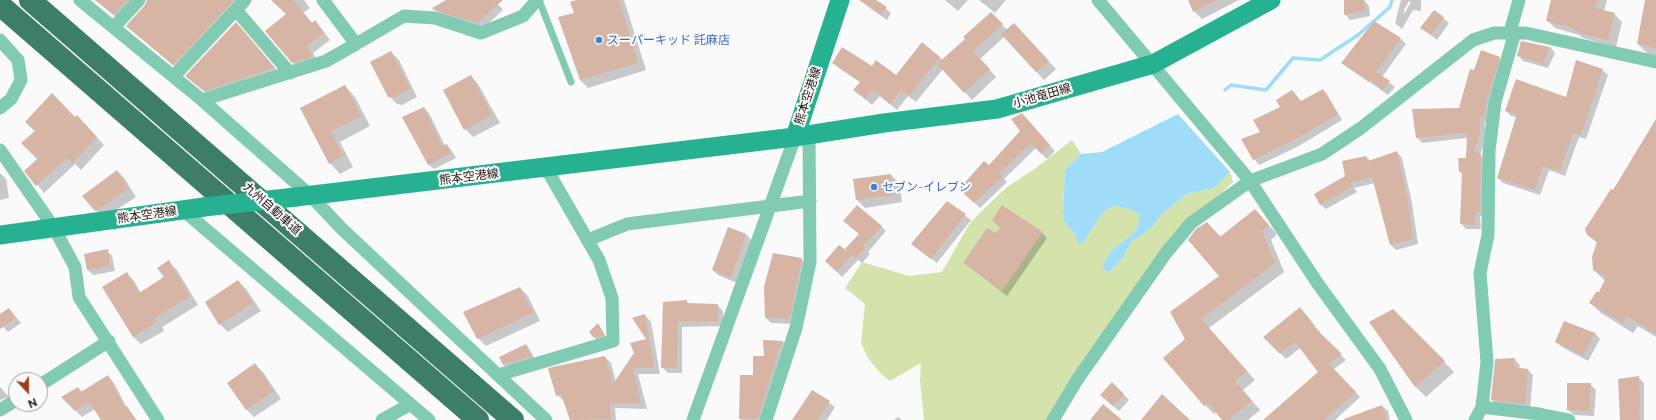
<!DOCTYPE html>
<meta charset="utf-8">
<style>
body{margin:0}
#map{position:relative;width:1656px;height:420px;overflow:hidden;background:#fafafa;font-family:Raleway,sans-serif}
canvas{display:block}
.north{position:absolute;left:8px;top:372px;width:40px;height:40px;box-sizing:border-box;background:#fafafa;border:1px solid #a29d9b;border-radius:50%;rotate:158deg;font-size:11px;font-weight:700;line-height:16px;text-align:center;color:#1d120c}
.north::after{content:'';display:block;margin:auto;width:14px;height:18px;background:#a03917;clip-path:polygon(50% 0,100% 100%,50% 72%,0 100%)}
</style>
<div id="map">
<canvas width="1656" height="420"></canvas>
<div class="north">N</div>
</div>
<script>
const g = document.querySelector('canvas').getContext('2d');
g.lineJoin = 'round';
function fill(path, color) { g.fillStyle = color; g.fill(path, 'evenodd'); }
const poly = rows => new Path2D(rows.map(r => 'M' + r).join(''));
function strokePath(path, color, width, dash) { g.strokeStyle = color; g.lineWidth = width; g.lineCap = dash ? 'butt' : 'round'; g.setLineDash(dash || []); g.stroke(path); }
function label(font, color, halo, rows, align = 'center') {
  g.font = font + ' Raleway,"Noto Sans JP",sans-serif'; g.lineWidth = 4; g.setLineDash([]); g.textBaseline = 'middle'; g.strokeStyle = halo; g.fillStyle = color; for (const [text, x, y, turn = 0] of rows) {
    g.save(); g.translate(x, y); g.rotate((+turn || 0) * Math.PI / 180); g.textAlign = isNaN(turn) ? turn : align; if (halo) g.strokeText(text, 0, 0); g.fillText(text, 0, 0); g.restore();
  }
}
const green = poly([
 [1072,140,1081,154,1065,170,1063,212,1064,221,1074,233,1079,244,1085,240,1103,212,1114,206,1130,209,1140,215,1136,231,1111,251,1102,267,1108,273,1123,258,1131,242,1148,230,1162,214,1186,194,1214,188,1230,172,1233,182,1191,223,1053,420,924,420,920,380,921,363,890,381,881,374,868,358,861,343,865,304,845,288,862,262,909,276,942,272,970,223,986,207,1007,187,1036,168]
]);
const water = poly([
 [1178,114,1230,172,1214,188,1186,194,1162,214,1149,230,1131,242,1123,258,1108,273,1102,267,1111,251,1136,231,1140,215,1130,209,1114,206,1103,212,1085,240,1079,245,1074,233,1064,221,1063,212,1065,170,1081,154,1102,152]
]);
const shadow = poly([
 [95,0,142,0,121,21],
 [147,0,249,0,180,71,127,26,146,6],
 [272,0,304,0,310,8,303,13,312,23,315,21,321,28,330,40,313,53,319,63,300,69,293,63,287,14],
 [446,0,494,0,503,10,483,28,441,15,434,8],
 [580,0,624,0,646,70,588,88,580,80,575,13],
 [863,0,874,0,891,13,887,20,867,6],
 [945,0,968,0,958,11],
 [979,0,1006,0,995,13],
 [1189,0,1239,0,1202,19,1194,11],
 [1364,0,1369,6,1370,16,1350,20,1345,14],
 [1401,0,1421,0,1421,11,1413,10,1402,29,1395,23],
 [1409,1,1411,2,1404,14,1404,10],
 [1552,0,1607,0,1604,11,1614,14,1622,22,1616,47,1583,38,1579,35,1555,28,1547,20],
 [1646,0,1656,0,1656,56,1648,54,1638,44],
 [1434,11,1449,23,1437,40,1422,28],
 [998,20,1007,30,1021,32,1056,69,1044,80,1004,37,980,59,996,77,972,100,943,69,916,102,908,96,897,110,880,96,872,105,855,90,861,83,840,69,833,63,872,67,896,77,940,57,943,61],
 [242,29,280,74,211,97,193,82],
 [1401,39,1406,44,1382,77,1395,87,1388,95,1343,63],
 [1550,47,1555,53,1548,68,1523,61,1518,55],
 [391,52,399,60,417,97,402,105,397,104,389,96],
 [1499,58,1504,63,1489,123,1485,122,1485,139,1480,155,1486,161,1485,217,1480,216,1481,229,1466,229,1461,223,1463,175,1460,172,1459,160,1467,160,1467,138,1422,143,1417,137,1460,108,1474,71],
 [1602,70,1608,75,1586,139,1579,137,1565,176,1549,170,1540,195,1503,183,1498,178,1516,117,1511,116,1506,111,1567,98],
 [471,76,478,84,500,123,473,137,465,129],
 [345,86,355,97,370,126,340,142,353,167,340,174,330,163,301,108],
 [1323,90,1328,96,1342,120,1297,147,1259,165,1254,159,1261,132,1292,91,1301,102],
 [424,108,429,113,445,146,447,145,452,151,456,158,434,169,428,164],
 [1027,120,1055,151,1047,159,1036,148,1004,179,1007,182,980,208,961,189,989,166,1022,131],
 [1656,121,1656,337,1638,326,1633,333,1601,313,1591,303,1599,293,1605,281,1594,270,1598,244,1588,234],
 [84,124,104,145,81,170,75,164,44,193,26,171],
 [1397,152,1402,158,1412,203,1418,244,1396,250,1391,245,1375,183,1354,188,1357,192,1326,209,1320,204,1366,157,1371,161],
 [117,171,125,179,136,197,104,218,96,210],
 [0,173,6,179,9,198,0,200,0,202],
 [891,175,899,183,902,202,865,208,857,200],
 [947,202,971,220,937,263,912,244],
 [1264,220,1277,234,1271,240,1284,272,1209,328,1255,380,1243,390,1260,410,1248,420,1223,420,1216,412,1214,414,1205,405,1187,339,1221,277,1207,223,1221,237],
 [881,226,886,231,868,252,870,254,862,263,858,260,842,277,826,261,839,246,851,256,860,234],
 [729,228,746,234,751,240,737,283,718,275,713,270],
 [1042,233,1047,238,1007,296,964,262,996,235],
 [107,250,112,256,115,271,93,275,88,270],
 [801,259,807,265,795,324,771,323,766,318],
 [169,262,177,270,198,305,162,327,164,331,141,344,133,337,126,273,134,281,141,293,166,278],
 [238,281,246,289,261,311,228,332,220,324],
 [520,288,528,296,540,321,486,346,478,338],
 [686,301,689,304,717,305,723,311,724,326,682,327,682,373,668,373,662,367,664,303],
 [9,309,21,323,8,332,0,323,0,315],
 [1300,309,1320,332,1318,333,1346,360,1334,369,1360,397,1335,420,1265,420,1320,372,1300,348,1286,359,1264,337],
 [1393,310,1454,372,1426,397,1416,387,1370,322],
 [645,315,651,322,660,374,638,374,647,409,615,408,616,420,571,420,564,401,557,395,605,357,611,363,616,382,647,340],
 [1564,323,1595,333,1600,339,1588,361,1562,347,1556,342],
 [598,325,606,337,598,340,595,338],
 [764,341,783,342,788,347,764,420,742,420,740,418,754,376,765,357],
 [526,345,537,362,509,370,504,365],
 [1514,359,1520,365,1519,369,1528,370,1533,375,1530,409,1497,405,1492,400],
 [255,365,263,372,281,399,254,417,246,409],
 [108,376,114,383,127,408,137,420,102,420,95,409,82,417,63,397,78,388,82,392],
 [1638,377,1644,383,1644,420,1621,420],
 [1112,383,1129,400,1119,411,1106,400],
 [1590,384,1596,390,1594,416,1574,415,1568,410],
 [0,387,9,397,0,400],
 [813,392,835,407,827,420,793,420],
 [1382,406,1388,411,1390,420,1360,420],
 [898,417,902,420,894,420]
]);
const stream = poly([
 [1225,90,1231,85,1266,90,1293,58,1320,60,1358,35,1390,7,1392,0]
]);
const building = poly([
 [95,0,128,0,114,15],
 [147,0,234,0,173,65,126,26,145,5],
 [271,0,293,0,312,23,315,20,324,33,307,46,313,57,292,63,265,31,286,14],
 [446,0,503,0,477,23,434,10,432,8],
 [576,0,619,0,638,63,580,80,558,17,574,13,570,2],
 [859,0,876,0,887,7,881,15],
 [1188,0,1216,0,1193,12],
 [1344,0,1364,0,1365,11,1344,15],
 [1551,0,1597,0,1595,8,1615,13,1608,40,1583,34,1574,30,1574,28,1546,21],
 [1645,0,1656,0,1656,48,1637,44],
 [1434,10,1444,17,1431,35,1420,28],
 [991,12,1003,24,973,51,990,69,964,93,937,64,965,39,963,37],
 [1374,21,1401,38,1376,72,1390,81,1383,90,1370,80,1369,82,1341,63],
 [236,22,275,68,204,91,185,76],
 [1014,23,1049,61,1036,72,1001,34],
 [1521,41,1550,47,1543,64,1517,56],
 [922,42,940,57,909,96,901,90,890,104,872,90,865,99,853,90,861,81,832,63,842,47,872,66,876,60,896,75],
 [1481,50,1500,57,1487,100,1484,118,1480,117,1480,133,1474,152,1481,154,1480,212,1475,212,1476,225,1460,224,1462,172,1459,172,1458,158,1466,158,1467,135,1465,133,1416,138,1412,109,1459,108,1470,69,1474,70],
 [391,51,410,89,394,97,388,97,370,62],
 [1576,60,1603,69,1581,135,1573,133,1560,171,1543,166,1535,190,1497,178,1517,114,1505,111,1516,79,1566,97],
 [471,75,492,115,464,130,443,90],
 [345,85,361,116,331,131,343,156,329,164,300,108],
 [1323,89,1338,114,1291,142,1253,160,1241,139,1260,132,1253,120,1280,107,1276,100,1292,90,1301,101],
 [52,93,75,117,77,115,97,137,73,163,67,158,36,186,24,171,37,159,21,143,35,131,25,122],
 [424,107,442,146,447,144,451,153,428,165,402,117],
 [1022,113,1050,145,1041,154,1031,143,1000,173,1003,176,974,203,959,189,984,161,989,165,1020,131,1011,119],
 [1656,119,1656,334,1627,316,1623,323,1589,303,1596,292,1599,292,1606,277,1593,270,1592,257,1597,242,1587,235,1585,229,1611,189,1613,190],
 [1397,151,1407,196,1413,239,1390,245,1372,177,1350,183,1352,187,1320,205,1314,194,1345,176,1342,161,1366,156,1368,161],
 [117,170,129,188,98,210,95,211,82,196],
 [891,174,894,195,856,200,853,179],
 [947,201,966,214,931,259,911,244],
 [857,205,882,226,863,246,865,248,856,259,845,249,859,234,843,221],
 [1002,205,1043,232,1002,291,963,263,987,228,996,233,1000,228,992,220],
 [1255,209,1269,225,1262,231,1275,263,1201,319,1247,371,1235,381,1252,401,1228,420,1222,420,1208,403,1204,406,1163,358,1185,339,1170,312,1219,276,1188,240,1196,229,1207,222,1220,237],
 [728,227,746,234,731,278,712,270],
 [839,245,852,255,837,272,825,261],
 [108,249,110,266,87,270,84,254],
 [773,253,802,258,790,319,765,318,764,287],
 [169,260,190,297,154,318,157,322,133,337,102,287,127,272,139,293,164,277,157,268],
 [238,280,253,303,219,325,205,302],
 [520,287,533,313,477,339,463,312],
 [687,300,687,303,718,304,719,321,678,322,677,368,661,368,663,302],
 [1300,307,1315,326,1314,327,1342,354,1329,364,1356,392,1324,420,1263,420,1318,372,1295,342,1280,354,1263,337],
 [9,308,16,318,0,329,0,314],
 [1393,309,1445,361,1415,387,1369,322],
 [645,314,654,368,633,368,641,403,610,403,611,419,570,420,561,394,556,396,548,368,605,356,613,384,634,353,630,343,646,339,632,318],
 [1564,321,1595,333,1583,356,1555,342],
 [598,323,605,335,594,338,589,332],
 [763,340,783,341,780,350,778,350,778,356,758,418,739,419,740,375,753,375,753,356,764,356],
 [526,344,533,356,503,365,499,357],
 [1515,358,1514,367,1528,369,1525,404,1491,400,1495,359],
 [255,363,274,391,246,410,227,383],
 [108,375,125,408,127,406,136,420,101,420,89,402,75,411,61,397,78,387,81,392],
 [1639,376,1640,420,1620,420,1618,379],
 [1112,382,1124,394,1113,406,1100,395],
 [1567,383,1591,383,1589,411,1567,410],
 [812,390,830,401,818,420,792,420],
 [1162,394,1190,420,1141,420],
 [1103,404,1122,420,1090,420],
 [1382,405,1387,420,1344,420,1344,419]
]);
const lane = poly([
 [539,0,571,82]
]);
const street = poly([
 [80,0,202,100,311,196,342,229,546,420],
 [323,0,356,44,404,16,435,18,481,33,523,16,537,0],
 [1098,0,1250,181,1318,284,1380,369,1406,420],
 [236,10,290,73],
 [114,27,139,0],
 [1510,32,1519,0],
 [0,40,18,60,21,80,11,99,0,108],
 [174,76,245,0],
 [202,100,326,61,356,44],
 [0,150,54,228,75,267,79,297,158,420],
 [183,210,429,420],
 [588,240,627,224,810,201],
 [498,375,613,341,612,298,599,260,546,168],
 [40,385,109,341],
 [1482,407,1487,362,1480,273,1488,235,1489,151,1495,102,1515,32],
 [0,410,16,400],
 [382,420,409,405],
 [693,420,795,137],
 [766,420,796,328,810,262,809,135],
 [1053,420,1077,380,1166,253,1191,223,1250,181,1322,154,1361,128,1473,40,1494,33,1526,33,1656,62],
 [1475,420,1482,407,1539,414,1569,420]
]);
const secondary = poly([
 [795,137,840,0],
 [296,197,795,137,884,123,997,109,1153,64,1271,0],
 [0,235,204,207]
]);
const highway = poly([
 [30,0,513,420],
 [0,5,478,420]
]);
const secondaryBridge = poly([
 [204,207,296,197]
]);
const markers = [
 [599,40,4,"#3f7fe0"],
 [874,187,4,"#3f7fe0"]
];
const shopNames = [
 ["スーパーキッド 託麻店",607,40],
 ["セブン-イレブン",882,187]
];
const streetNames = [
 ["熊本空港線",808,96,-72],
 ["小池竜田線",1042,96,-16],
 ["熊本空港線",469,177,-7],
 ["九州自動車道",272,209,41],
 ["熊本空港線",147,215,-8]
];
fill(green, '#d4e3ac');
fill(water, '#9edcf8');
fill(shadow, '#0003');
strokePath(stream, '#9edcf8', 3.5);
fill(building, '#d7b5a4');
strokePath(lane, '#81cbb3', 7);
strokePath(street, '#81cbb3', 13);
strokePath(secondary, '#26b290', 19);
strokePath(highway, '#3d7e6a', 22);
strokePath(secondaryBridge, '#26b290', 19);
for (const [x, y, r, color] of markers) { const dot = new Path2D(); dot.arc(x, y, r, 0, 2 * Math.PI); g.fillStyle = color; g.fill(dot); strokePath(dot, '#fafafa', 1.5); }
label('12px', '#366cbe', '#fafafa', shopNames, 'left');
label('12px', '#1d120c', '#fafafa', streetNames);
</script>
